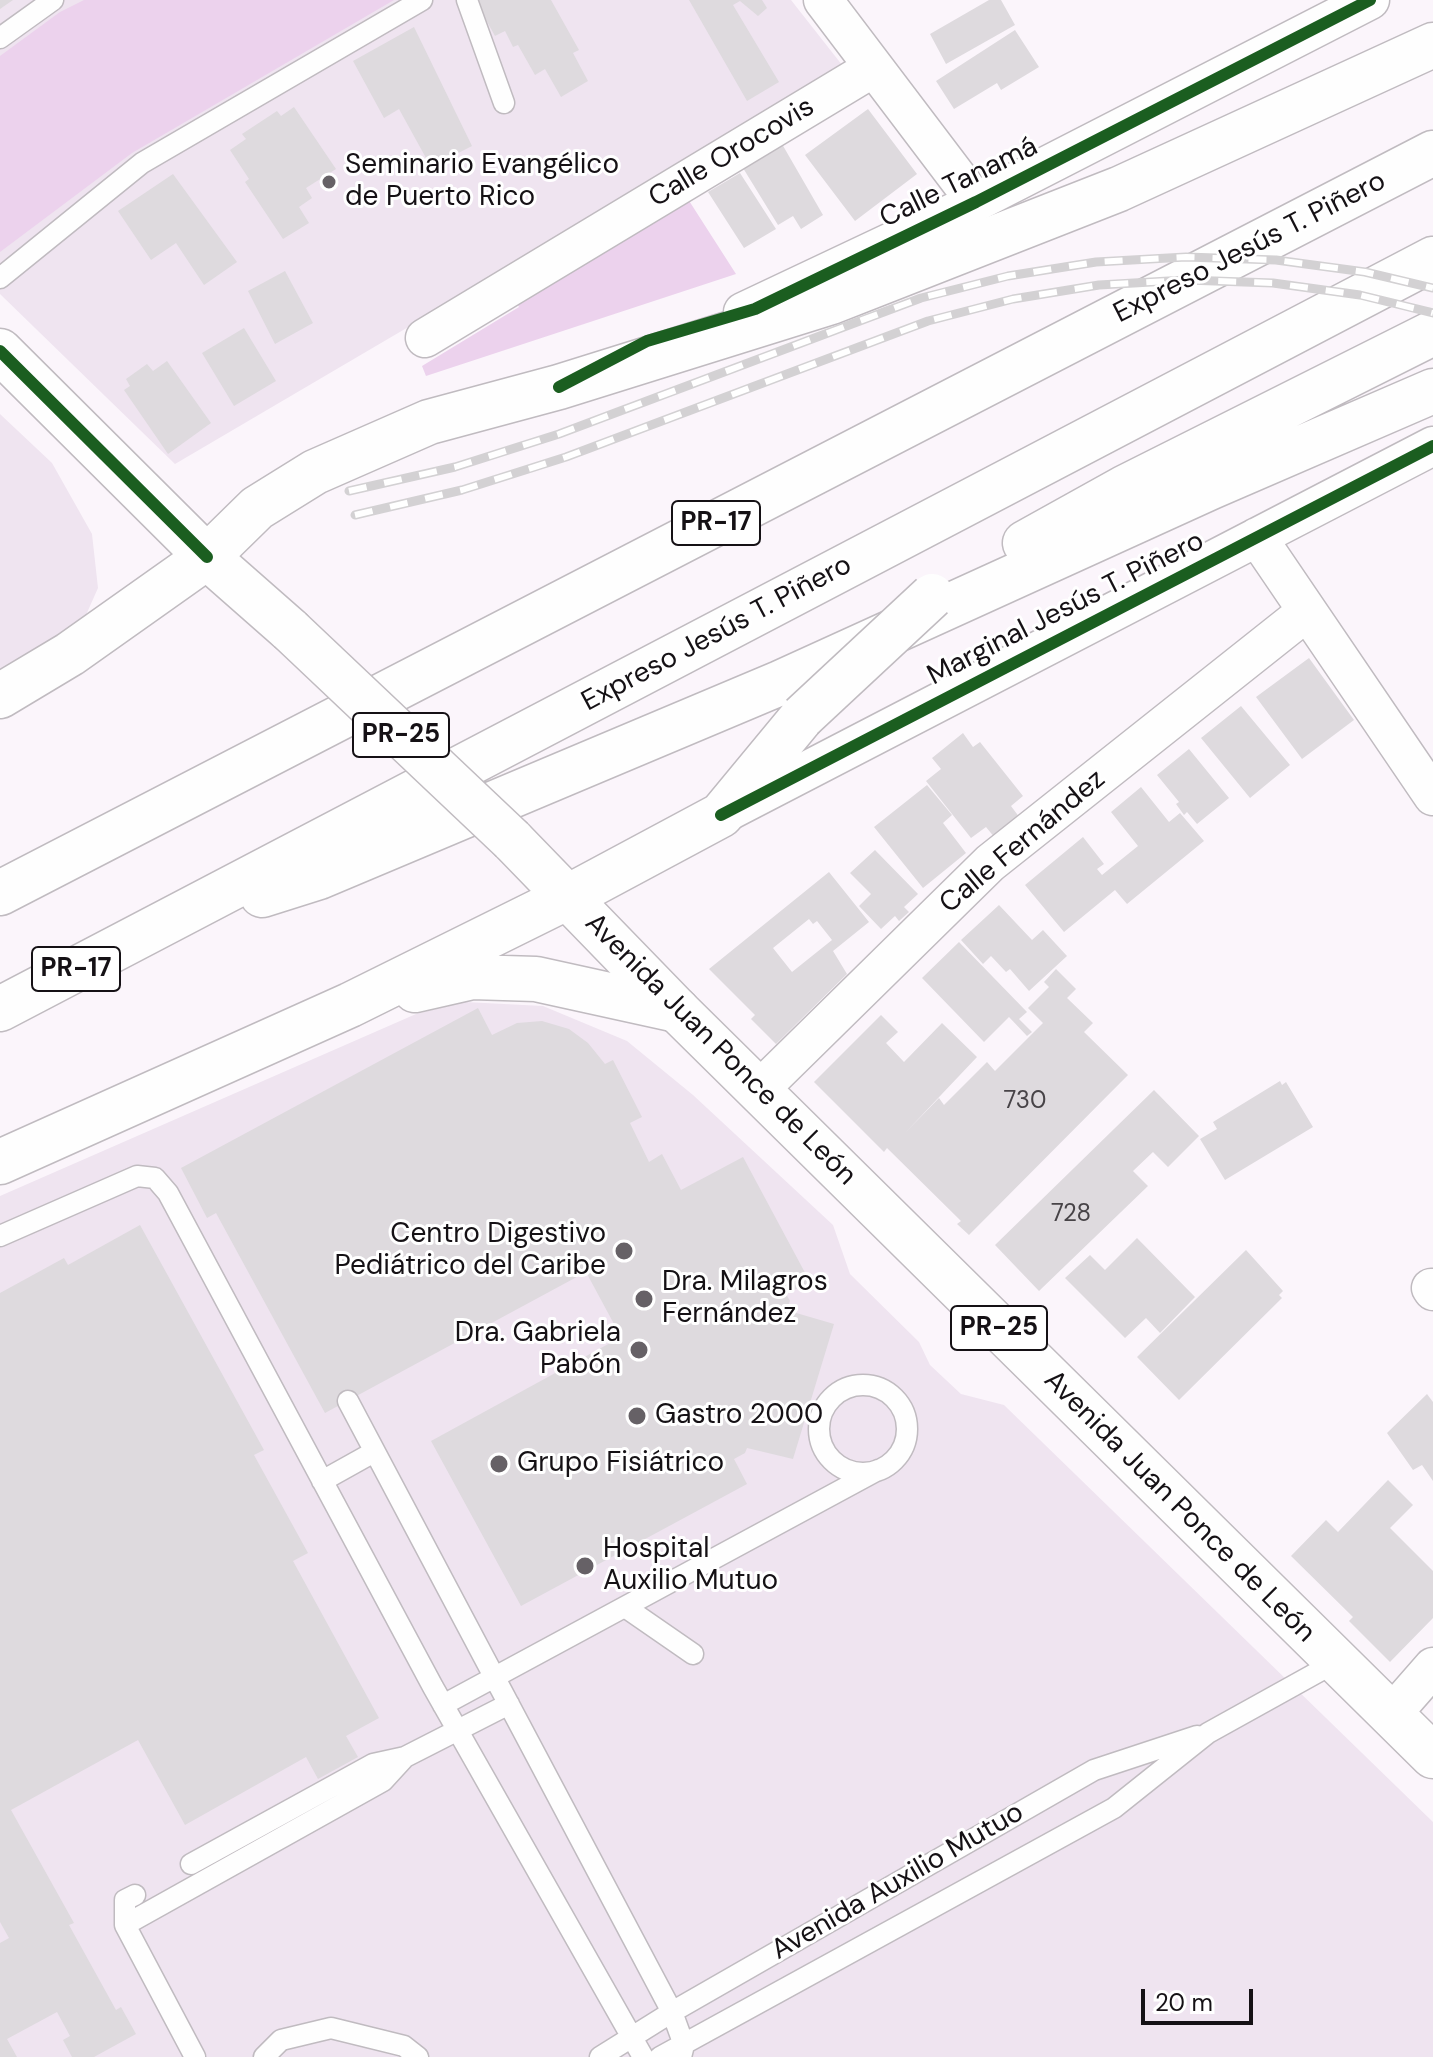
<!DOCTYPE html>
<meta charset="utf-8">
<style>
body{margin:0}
#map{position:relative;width:1433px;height:2057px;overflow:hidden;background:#fbf5fb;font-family:"DM Sans",sans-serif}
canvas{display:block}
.scale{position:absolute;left:1141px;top:1989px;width:112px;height:36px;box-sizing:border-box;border:4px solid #151115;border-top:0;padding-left:10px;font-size:24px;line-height:28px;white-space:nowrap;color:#151115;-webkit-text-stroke:6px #fff;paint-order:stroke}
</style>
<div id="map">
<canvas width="1433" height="2057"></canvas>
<div class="scale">20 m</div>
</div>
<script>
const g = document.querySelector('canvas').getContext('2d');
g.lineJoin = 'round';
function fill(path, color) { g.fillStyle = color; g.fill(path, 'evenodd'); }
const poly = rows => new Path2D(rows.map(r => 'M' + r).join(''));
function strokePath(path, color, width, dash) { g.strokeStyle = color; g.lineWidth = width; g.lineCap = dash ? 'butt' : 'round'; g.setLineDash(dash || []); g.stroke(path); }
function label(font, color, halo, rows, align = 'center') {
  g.font = font + ' "DM Sans",sans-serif'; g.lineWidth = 6; g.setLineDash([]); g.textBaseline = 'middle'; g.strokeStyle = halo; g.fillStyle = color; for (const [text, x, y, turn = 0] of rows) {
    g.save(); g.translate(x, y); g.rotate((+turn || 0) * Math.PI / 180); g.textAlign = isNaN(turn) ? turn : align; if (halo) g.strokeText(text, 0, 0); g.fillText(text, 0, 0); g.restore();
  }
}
const built = poly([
 [0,0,791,0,846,70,175,464,0,294],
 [0,414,52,463,92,534,98,588,82,624,0,683],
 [465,1002,543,1006,627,1041,693,1095,833,1225,850,1274,919,1342,930,1365,961,1394,1004,1405,1433,1822,1433,2057,0,2057,0,1196,416,1014]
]);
const green = poly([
 [84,0,394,0,132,153,0,252,0,56,60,12],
 [686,196,736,274,426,376,422,366,519,307,516,301]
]);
const building = poly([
 [0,0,13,0,0,9],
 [475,0,551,0,579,50,573,53,588,81,561,97,545,69,535,75,518,45,513,47,505,31,495,36],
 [689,0,762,0,767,8,758,16,740,1,733,5,779,82,747,101],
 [989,0,1001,0,1015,25,946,64,930,34],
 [414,27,472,146,431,167,399,109,384,118,353,61],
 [1015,30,1039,67,1001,90,997,83,954,109,936,81],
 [294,107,336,169,306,188,312,198,299,207,309,223,283,239,245,182,249,179,230,150,246,139,242,134,277,111,281,116],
 [868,109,917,174,855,221,805,155],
 [782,144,823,215,801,229,793,216,778,225,743,168],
 [740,173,776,229,744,248,708,192],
 [173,174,237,262,204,285,176,243,151,260,118,211],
 [285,271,313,323,275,344,248,291],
 [244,328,276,381,234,406,202,353],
 [167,361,211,423,168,454,124,390,130,386,126,379,147,364,153,371],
 [1309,658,1354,720,1302,759,1256,697],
 [1241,706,1290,765,1250,798,1201,738],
 [963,733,973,747,980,742,1023,796,1011,806,1020,818,995,838,986,827,971,838,926,781,941,769,932,758],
 [1189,749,1229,798,1197,824,1187,812,1184,815,1176,804,1179,802,1157,775],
 [927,785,952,815,943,823,966,853,923,888,874,827],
 [1141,787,1169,822,1180,813,1204,841,1127,904,1115,890,1064,932,1025,885,1083,837,1104,864,1097,869,1102,875,1138,846,1111,812],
 [875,850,918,894,904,907,909,912,899,921,895,916,881,929,859,906,871,894,850,873],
 [829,872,869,922,833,951,847,974,776,1044,751,1019,755,1015,709,969],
 [809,919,813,924,817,921,832,940,792,972,773,948],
 [999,905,1032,940,1043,930,1067,956,1029,991,1010,969,1006,972,991,956,983,964,961,940],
 [959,942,1027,1012,1019,1019,1032,1032,1027,1036,1009,1017,984,1042,922,978],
 [1056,969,1076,989,1067,998,1093,1023,1084,1032,1128,1075,969,1235,957,1224,961,1221,887,1148,884,1152,814,1082,881,1015,898,1032,886,1043,904,1062,942,1023,977,1057,905,1133,939,1098,944,1105,987,1062,995,1071,1043,1023,1028,1008,1049,987,1044,982],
 [478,1008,492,1035,517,1023,542,1021,569,1029,588,1043,605,1064,613,1060,642,1117,630,1123,649,1162,662,1154,681,1190,743,1157,810,1282,786,1294,790,1301,786,1310,834,1324,793,1459,747,1448,745,1453,734,1459,747,1484,521,1606,431,1441,621,1337,586,1272,325,1413,216,1213,207,1218,181,1168],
 [1280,1081,1282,1085,1286,1082,1313,1127,1225,1180,1200,1139,1217,1129,1213,1122],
 [1154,1090,1199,1136,1168,1167,1153,1152,1133,1171,1148,1186,1039,1291,995,1245],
 [140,1225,264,1450,254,1455,308,1553,293,1561,379,1718,346,1736,358,1757,318,1779,306,1757,185,1825,138,1740,11,1810,74,1923,69,1925,116,2010,121,2007,136,2034,94,2057,72,2057,63,2040,70,2036,57,2012,7,2039,17,2057,0,2057,0,1943,9,1938,0,1922,0,1293,64,1258,68,1265],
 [1137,1238,1195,1297,1160,1333,1146,1318,1125,1338,1065,1278,1090,1255,1105,1270],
 [1246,1250,1283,1291,1279,1295,1282,1298,1179,1400,1137,1357],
 [1427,1394,1433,1402,1433,1481,1422,1465,1413,1470,1387,1433],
 [1388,1480,1413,1505,1390,1528,1433,1571,1433,1618,1390,1662,1349,1621,1353,1617,1291,1556,1326,1520,1338,1532]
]);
const lane = poly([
 [467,0,504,103],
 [0,38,53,0],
 [0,278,142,163,422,0],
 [0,1236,137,1176,155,1178,168,1193,433,1687,643,2057],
 '819 1429a44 44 0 1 1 88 0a44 44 0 1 1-88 0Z',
 [348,1401,672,2012,684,2045,681,2057],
 [322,1481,374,1452],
 [625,1607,693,1654],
 [443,1705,878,1470],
 [191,1864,373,1764,405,1757,509,1704],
 [135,1895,125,1900,125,1925,195,2057],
 [125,1925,383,1781,405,1757],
 [264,2057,281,2040,331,2028,404,2046,418,2057],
 [600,2057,672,2012,1094,1770,1197,1736],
 [660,2057,1114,1808,1208,1733,1336,1662]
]);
const street = poly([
 [823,0,976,202],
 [743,312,976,202,1370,0],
 [425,338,873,68],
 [1257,537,1433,796],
 [727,812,1433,446],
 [758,1091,990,863,1305,613],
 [1431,1288,1433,1291],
 [1391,1715,1433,1667]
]);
const secondary = poly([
 [0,351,207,557]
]);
const primary = poly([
 [207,557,290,630],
 [512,840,677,1010,1433,1756]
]);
const highway = poly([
 [1025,543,1124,488,1433,333],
 [0,696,70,654,207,557,257,508,315,472,429,422,559,387,831,302,1119,189,1433,45],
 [0,893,1433,153],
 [262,895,319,877,780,683,1211,487,1433,391],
 [415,990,472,977,536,979,677,1010],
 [0,1009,1433,259],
 [0,1162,350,1005,568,897,721,815,802,717]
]);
const rail = poly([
 [349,491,455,467,559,434,921,298,1008,276,1096,262,1186,257,1276,260,1365,272,1433,288],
 [355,515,462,490,566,457,928,321,1013,299,1099,285,1186,280,1273,283,1360,295,1433,313]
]);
const primaryBridge = poly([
 [290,630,512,840]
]);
const highwayBridge = poly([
 [802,717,932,596]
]);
const cycleway = poly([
 [0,351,207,557],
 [559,387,647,341,755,309,976,202,1370,0],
 [721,815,1433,446]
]);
const markers = [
 [329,182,8,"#666166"],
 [624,1251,10,"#666166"],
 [644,1299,10,"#666166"],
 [639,1350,10,"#666166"],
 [637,1416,10,"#666166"],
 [499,1464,10,"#666166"],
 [585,1566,10,"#666166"]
];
const numberNames = [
 ["730",1025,1102],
 ["728",1071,1215]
];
const shields = [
 [716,523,88],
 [401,735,96],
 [76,969,88],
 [999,1328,96]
];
const shieldNames = [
 ["PR-17",716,523],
 ["PR-25",401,735],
 ["PR-17",76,969],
 ["PR-25",999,1328]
];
const streetNames = [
 ["Calle Orocovis",732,153,-31],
 ["Calle Tanamá",959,183,-26],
 ["Expreso Jesús T. Piñero",1250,248,-27],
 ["Marginal Jesús T. Piñero",1066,609,-27],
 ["Expreso Jesús T. Piñero",717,634,-28],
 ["Calle Fernández",1023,842,-40],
 ["Avenida Juan Ponce de León",720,1050,45],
 ["Avenida Juan Ponce de León",1179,1507,45],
 ["Avenida Auxilio Mutuo",898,1882,-30]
];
const poiNames = [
 ["Seminario Evangélico",345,166],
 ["de Puerto Rico",345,198],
 ["Centro Digestivo",606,1235,"right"],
 ["Pediátrico del Caribe",606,1267,"right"],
 ["Dra. Milagros",662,1283],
 ["Fernández",662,1315],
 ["Dra. Gabriela",621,1334,"right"],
 ["Pabón",621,1366,"right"],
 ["Gastro 2000",655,1416],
 ["Grupo Fisiátrico",517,1464],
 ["Hospital",603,1550],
 ["Auxilio Mutuo",603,1582]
];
fill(built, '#efe4f0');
fill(green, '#ecd2ed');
fill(building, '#dedade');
strokePath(lane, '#c0bbc0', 23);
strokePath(street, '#c0bbc0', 41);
strokePath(secondary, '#c0bbc0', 47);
strokePath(primary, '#c0bbc0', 47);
strokePath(highway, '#c0bbc0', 47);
strokePath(lane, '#fefefe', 20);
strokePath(street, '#fefefe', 38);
strokePath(secondary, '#fefefe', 44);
strokePath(primary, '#fefefe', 44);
strokePath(highway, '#fefefe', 44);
strokePath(rail, '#d3d1d3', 9);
strokePath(rail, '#fff', 6, [18]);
strokePath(primaryBridge, '#c0bbc0', 47, []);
strokePath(highwayBridge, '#c0bbc0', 47, []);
strokePath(primaryBridge, '#fefefe', 44);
strokePath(highwayBridge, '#fefefe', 44);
strokePath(cycleway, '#1b5e20', 12);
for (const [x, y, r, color] of markers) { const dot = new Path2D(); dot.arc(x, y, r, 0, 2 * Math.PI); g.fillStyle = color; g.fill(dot); strokePath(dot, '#fff', 3); }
label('24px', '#474347', null, numberNames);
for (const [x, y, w] of shields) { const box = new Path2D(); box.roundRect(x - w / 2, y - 22, w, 44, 6); g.fillStyle = '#fff'; g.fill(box); strokePath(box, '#151115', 2); }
label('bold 26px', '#151115', null, shieldNames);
label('28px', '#151115', '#fff', streetNames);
label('28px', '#151115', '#fff', poiNames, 'left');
</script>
